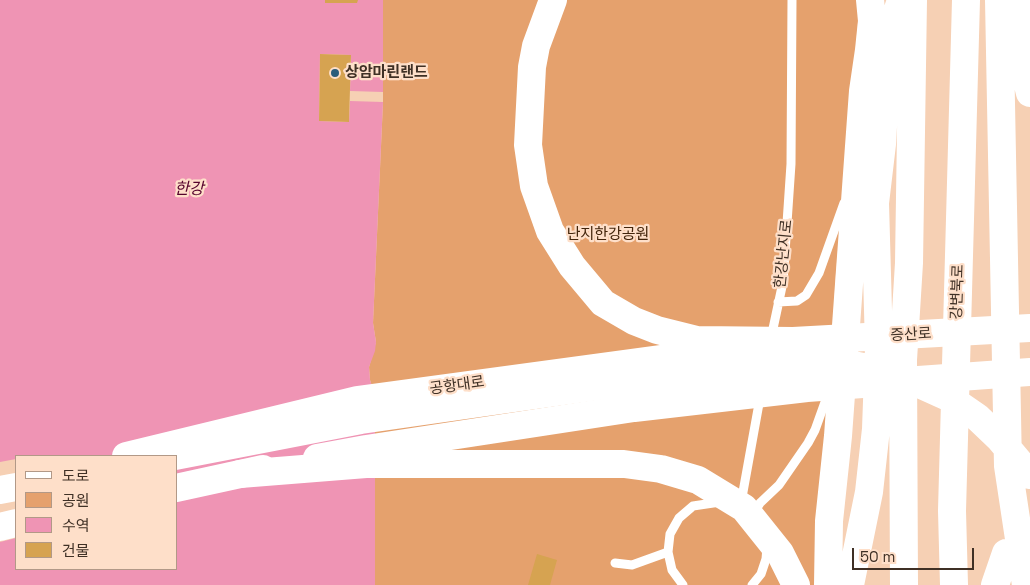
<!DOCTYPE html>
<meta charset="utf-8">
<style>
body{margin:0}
#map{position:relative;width:1030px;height:585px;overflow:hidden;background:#f6d0b4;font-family:"Space Grotesk","Noto Sans KR",sans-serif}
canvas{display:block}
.legend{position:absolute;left:15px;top:455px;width:162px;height:115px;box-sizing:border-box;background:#fedfc9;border:1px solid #b29987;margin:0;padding:6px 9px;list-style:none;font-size:15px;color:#3f3025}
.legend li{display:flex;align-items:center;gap:10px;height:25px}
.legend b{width:25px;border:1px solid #b29987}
.scale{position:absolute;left:852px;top:548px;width:122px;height:22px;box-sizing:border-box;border:2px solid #3f3025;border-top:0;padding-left:6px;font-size:15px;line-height:18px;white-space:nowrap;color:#3f3025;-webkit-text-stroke:4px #fedfc9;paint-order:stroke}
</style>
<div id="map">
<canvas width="1030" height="585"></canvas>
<ul class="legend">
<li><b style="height:6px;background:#fff"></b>도로</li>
<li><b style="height:14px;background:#e5a16d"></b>공원</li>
<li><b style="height:14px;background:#ef94b4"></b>수역</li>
<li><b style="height:14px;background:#d6a351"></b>건물</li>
</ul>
<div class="scale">50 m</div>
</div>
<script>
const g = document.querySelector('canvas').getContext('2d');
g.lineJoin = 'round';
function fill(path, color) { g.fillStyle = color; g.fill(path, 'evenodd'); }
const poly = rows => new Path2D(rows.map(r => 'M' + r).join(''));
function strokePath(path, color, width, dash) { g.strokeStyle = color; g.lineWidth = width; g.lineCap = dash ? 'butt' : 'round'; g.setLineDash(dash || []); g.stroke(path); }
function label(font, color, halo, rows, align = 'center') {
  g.font = font + ' "Space Grotesk","Noto Sans KR",sans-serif'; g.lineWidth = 4.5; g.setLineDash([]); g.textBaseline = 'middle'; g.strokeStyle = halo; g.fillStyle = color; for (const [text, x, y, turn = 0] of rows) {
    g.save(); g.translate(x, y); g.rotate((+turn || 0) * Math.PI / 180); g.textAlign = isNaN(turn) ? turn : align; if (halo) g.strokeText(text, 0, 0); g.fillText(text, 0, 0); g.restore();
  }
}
const green = poly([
 [383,0,860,0,836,273,817,585,375,585,375,395,370,380,369,367,376,342,373,323,383,102]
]);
const water = poly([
 [0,0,383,0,383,102,373,323,376,342,375,351,369,367,370,380,375,395,375,585,0,585],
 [16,456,176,456,176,569,16,569]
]);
const pier = poly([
 [320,54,351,55,350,91,383,92,383,102,350,101,349,122,319,121],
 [16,459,16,538,0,542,0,462]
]);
const building = poly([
 [325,0,358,0,357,3,325,3],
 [320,54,351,55,349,122,319,121],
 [537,554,557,560,550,585,528,585]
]);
const lane = poly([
 [778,302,797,301,806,295,819,273,844,203],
 [771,338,783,282,791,164,792,0],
 [741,503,760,398],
 [753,514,760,503,779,485,808,443,815,430,829,391],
 [615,563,632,565,668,552],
 [683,585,672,570,668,552,670,534,679,518,693,506,720,502],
 [752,585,761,574,766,559,767,547]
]);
const primary = poly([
 [126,456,357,400,793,341,1030,328],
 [317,458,366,449,634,408,807,388,1030,372],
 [176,488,263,469],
 [0,527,16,523]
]);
const highway = poly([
 [553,0,536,46,532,67,528,145,534,186,550,231,572,266,603,303,634,321,657,330,697,340,793,341],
 [870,0,872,21,869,50,870,66],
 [999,0,1008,466,1026,585],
 [1019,0,1020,54,1030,93],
 [175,456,361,420,641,380,814,362,853,365,892,373,917,383,948,397,977,417,999,438,1030,475],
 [240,474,366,464,624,464,661,469,698,480,744,508,780,553,796,585],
 [0,490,16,487],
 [828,585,829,521,838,436,863,91,869,50],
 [850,585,869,492,876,429,879,346,875,203,882,144,888,40,901,0],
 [904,585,903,360,909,263,913,0],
 [954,585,952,511,966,0],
 [995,585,1006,553]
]);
const markers = [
 [335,73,5,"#2b5d7a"]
];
const poiNames = [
 ["상암마린랜드",345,73]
];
const parkNames = [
 ["난지한강공원",608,235]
];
const streetNames = [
 ["한강난지로",784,254,-84],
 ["강변북로",958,292,-88],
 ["증산로",911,335,-3],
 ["공항대로",457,386,-8]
];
const waterNames = [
 ["한강",189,190]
];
fill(green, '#e5a16d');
fill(water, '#ef94b4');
fill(pier, '#f6d0b4');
fill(building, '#d6a351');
strokePath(lane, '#fff', 9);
strokePath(primary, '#fff', 28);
strokePath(highway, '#fff', 28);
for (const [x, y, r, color] of markers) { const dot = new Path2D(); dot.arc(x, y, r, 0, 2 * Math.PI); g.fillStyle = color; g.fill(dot); strokePath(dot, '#fedfc9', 2); }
label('bold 15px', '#3f3025', '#fedfc9', poiNames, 'left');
label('15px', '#42240b', '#fedfc9', parkNames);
label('15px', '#3f3025', '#fedfc9', streetNames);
label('italic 16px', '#56032d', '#fedfc9', waterNames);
</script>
